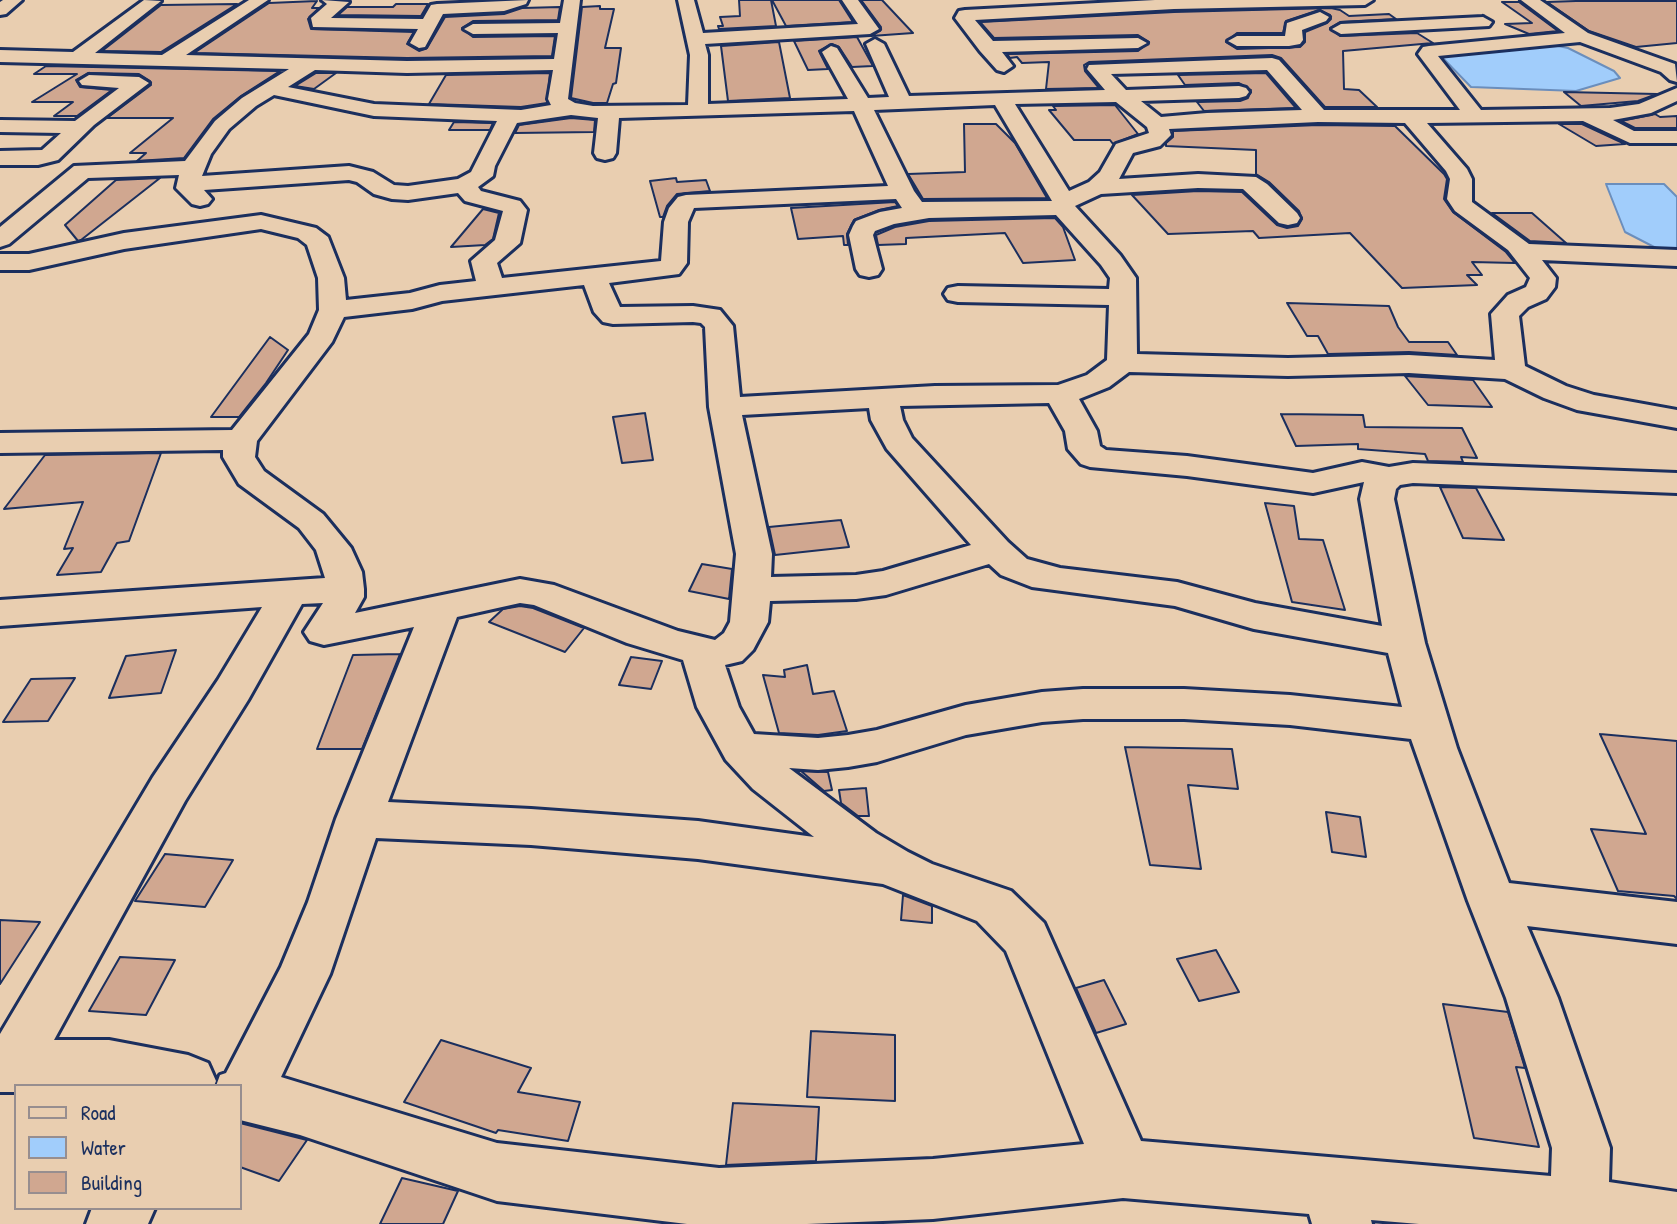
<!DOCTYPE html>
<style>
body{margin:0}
#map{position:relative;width:1677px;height:1224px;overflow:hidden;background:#e9ceb0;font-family:"Patrick Hand",sans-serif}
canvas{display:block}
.legend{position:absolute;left:14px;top:1084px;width:228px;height:126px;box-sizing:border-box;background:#e9ceb0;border:2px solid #978e8f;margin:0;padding:9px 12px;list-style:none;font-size:21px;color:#1b2f5e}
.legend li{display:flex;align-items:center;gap:14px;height:35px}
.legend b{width:35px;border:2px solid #978e8f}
</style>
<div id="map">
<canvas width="1677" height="1224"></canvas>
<ul class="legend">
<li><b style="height:9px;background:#e9ceb0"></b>Road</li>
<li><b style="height:19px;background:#a1cdfb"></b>Water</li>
<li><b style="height:19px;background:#d0a790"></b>Building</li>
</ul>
</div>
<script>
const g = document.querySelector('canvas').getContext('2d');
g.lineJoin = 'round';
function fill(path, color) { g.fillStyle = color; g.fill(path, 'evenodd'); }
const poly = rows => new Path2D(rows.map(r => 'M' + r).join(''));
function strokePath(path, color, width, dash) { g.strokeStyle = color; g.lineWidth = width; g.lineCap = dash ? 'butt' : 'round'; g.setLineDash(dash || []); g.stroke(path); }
const water = poly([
 [1543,43,1568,48,1614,71,1620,78,1576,91,1471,87,1435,50,1543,43],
 [1606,184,1664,184,1677,197,1677,249,1658,249,1625,232,1606,184]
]);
const building = poly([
 [739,0,771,0,776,26,719,29,718,26,723,26,720,17,740,16,739,0],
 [772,0,839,0,853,22,786,26,772,0],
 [861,0,882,0,913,33,871,36,880,31,881,27,861,0],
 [317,1,312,8,319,8,308,19,311,29,414,32,407,44,419,51,427,48,445,17,504,14,522,8,560,7,558,20,473,21,462,28,473,37,555,36,552,56,407,58,194,53,269,3,317,1],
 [1576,1,1677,1,1677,43,1636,47,1589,31,1547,2,1576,1],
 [1502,2,1519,2,1558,31,1529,34,1505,24,1532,23,1502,2],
 [237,4,161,52,102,51,161,5,237,4],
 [396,4,428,4,421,16,338,15,347,7,393,7,396,4],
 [600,6,600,9,614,9,605,48,621,48,616,83,613,84,607,103,593,103,571,98,582,7,600,6],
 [1331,8,1340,10,1349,16,1389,14,1396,19,1340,22,1330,28,1340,36,1417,33,1433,43,1343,51,1344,89,1359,90,1377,107,1325,107,1281,58,1272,55,1089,62,1084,65,1085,71,1099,88,1046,89,1049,62,1022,63,1017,57,1010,58,1007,54,1138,51,1149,42,1138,35,994,38,980,22,1174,12,1331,8],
 [1319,10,1330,15,1331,19,1327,23,1305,32,1305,42,1300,47,1237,49,1226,42,1237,33,1283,33,1286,21,1319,10],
 [857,37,873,66,852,67,839,47,832,44,819,51,828,69,808,70,794,41,857,37],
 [779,42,790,98,728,101,721,46,779,42],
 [46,66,280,71,241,96,213,119,184,158,137,161,146,153,130,153,173,118,107,118,151,85,150,81,139,74,88,73,76,80,80,87,112,90,77,116,54,116,73,102,32,102,77,74,34,74,46,66],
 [316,73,336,73,314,89,295,86,316,73],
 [550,73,547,103,521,107,429,104,446,75,550,73],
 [1266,73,1296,108,1204,111,1197,102,1240,101,1248,98,1251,90,1239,83,1185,85,1178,75,1266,73],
 [1564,92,1657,94,1638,101,1581,106,1564,92],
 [1115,105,1138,134,1113,144,1110,140,1074,140,1049,110,1056,110,1053,106,1115,105],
 [1655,114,1660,117,1677,116,1677,128,1635,128,1621,121,1655,114],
 [571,118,595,120,594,132,515,133,519,125,571,118],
 [454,122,493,123,490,130,449,130,454,122],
 [964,124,996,124,1015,143,1047,198,923,199,908,174,965,172,964,124],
 [1559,124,1582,124,1625,144,1596,146,1559,124],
 [1318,125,1395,126,1444,174,1447,179,1444,199,1453,212,1506,252,1515,263,1472,262,1482,275,1467,275,1477,285,1402,288,1350,233,1259,238,1253,231,1168,234,1132,195,1198,191,1242,192,1277,225,1287,228,1298,226,1302,219,1299,211,1269,182,1256,174,1256,150,1166,146,1166,143,1173,137,1173,131,1318,125],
 [160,178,81,240,78,241,65,225,116,180,160,178],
 [676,178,677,182,706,180,710,191,677,194,667,206,663,217,660,217,650,181,676,178],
 [895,202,898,206,879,210,854,220,847,234,848,245,844,245,843,236,798,239,791,208,895,202],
 [483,209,499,213,493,239,485,245,451,247,483,209],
 [1492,213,1532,213,1566,243,1530,241,1492,213],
 [1055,218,1063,227,1075,260,1023,263,1005,233,906,238,906,244,878,245,876,235,895,227,929,221,1055,218],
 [1287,303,1389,306,1398,327,1409,342,1448,342,1457,355,1409,352,1328,354,1318,336,1307,336,1287,303],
 [270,337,288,350,266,383,239,417,211,417,270,337],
 [1405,376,1473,380,1492,407,1428,405,1405,376],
 [645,413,653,460,622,463,613,417,645,413],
 [1281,414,1363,415,1365,427,1462,428,1477,458,1461,457,1463,462,1428,461,1425,454,1358,449,1358,444,1296,446,1281,414],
 [161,453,129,541,117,543,101,572,57,575,73,548,64,549,83,502,4,509,45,455,161,453],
 [1440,487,1476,488,1504,540,1463,538,1440,487],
 [1265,503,1294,506,1299,539,1323,540,1345,610,1292,602,1265,503],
 [841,520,849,547,775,555,769,527,841,520],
 [702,564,732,569,729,599,689,591,702,564],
 [520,606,533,608,584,628,565,652,489,622,503,609,520,606],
 [176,650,161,693,109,698,126,656,176,650],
 [400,654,362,749,317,749,353,655,400,654],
 [631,657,662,661,651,689,619,685,631,657],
 [807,665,813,694,834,691,847,731,818,735,779,733,763,675,785,677,784,670,807,665],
 [75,678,48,721,3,722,31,679,75,678],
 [1600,734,1677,741,1677,899,1674,896,1618,891,1591,829,1646,834,1600,734],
 [1125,747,1232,749,1238,789,1188,785,1201,869,1150,865,1125,747],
 [801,771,828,772,832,790,824,791,801,771],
 [866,788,869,816,858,816,841,803,839,790,866,788],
 [1326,812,1360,817,1366,857,1332,852,1326,812],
 [165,854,233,860,205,907,135,901,165,854],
 [903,895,932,906,932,923,901,920,903,895],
 [0,920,40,922,0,984,0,920],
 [1216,950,1239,992,1199,1001,1177,959,1216,950],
 [120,957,175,960,146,1015,89,1011,120,957],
 [1104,980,1126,1024,1096,1033,1076,988,1104,980],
 [1443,1004,1508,1012,1525,1068,1516,1067,1539,1147,1474,1138,1443,1004],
 [811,1031,895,1035,895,1101,807,1097,811,1031],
 [441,1040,531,1068,518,1092,580,1102,568,1141,498,1130,496,1133,404,1102,441,1040],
 [733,1103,819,1107,816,1161,726,1165,733,1103],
 [240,1123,307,1140,279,1181,240,1167,240,1123],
 [402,1178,458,1191,443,1224,380,1224,402,1178]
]);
const minor = poly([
 [3,0,22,0,6,14,0,15,0,2,3,0],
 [144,0,161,1,95,53,162,55,249,0,268,0,186,55,407,61,554,59,558,33,473,34,464,29,473,24,560,23,564,0,580,0,568,99,575,103,593,106,688,105,690,55,678,0,694,0,703,33,858,24,842,0,858,0,879,29,870,34,705,44,708,55,708,104,848,99,822,52,831,46,837,48,868,98,889,97,866,44,875,39,884,44,909,96,1105,90,1087,69,1089,65,1272,58,1279,60,1324,110,1460,110,1418,54,1423,47,1429,46,1565,33,1521,0,1540,0,1588,33,1675,64,1677,82,1670,80,1661,72,1580,42,1438,56,1481,110,1610,108,1639,104,1677,88,1677,101,1651,113,1613,120,1634,131,1677,131,1677,143,1630,143,1583,121,1427,123,1467,169,1472,179,1472,202,1529,244,1677,250,1677,266,1542,260,1556,278,1555,287,1546,299,1528,307,1519,316,1525,366,1566,386,1594,395,1677,410,1677,428,1577,410,1544,398,1505,379,1409,373,1288,376,1129,372,1109,387,1079,399,1097,431,1100,446,1106,450,1187,456,1313,473,1362,462,1389,467,1413,463,1677,473,1677,493,1413,483,1400,485,1396,489,1394,499,1425,643,1457,748,1509,883,1677,902,1677,944,1527,926,1558,998,1610,1148,1609,1182,1677,1192,1677,1224,1419,1224,1371,1220,1372,1224,1312,1224,1309,1214,1123,1198,933,1219,807,1224,687,1224,497,1201,300,1135,240,1120,240,1086,216,1086,220,1075,226,1073,281,967,308,902,336,819,414,627,324,645,310,641,304,632,323,603,302,604,248,700,185,801,54,1040,109,1040,188,1055,208,1063,216,1081,214,1086,16,1086,16,1092,0,1092,0,1034,153,777,218,680,262,607,0,626,0,600,325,578,316,550,299,528,239,484,223,457,223,450,0,453,0,433,232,430,309,334,319,310,318,278,307,245,298,238,261,229,124,249,29,270,0,270,0,254,29,254,124,233,261,215,316,228,328,237,344,278,346,300,410,293,440,285,476,281,471,261,495,240,503,211,465,201,458,193,408,200,392,199,374,194,357,182,349,180,204,190,212,199,208,204,200,206,192,204,176,188,179,175,88,178,9,244,0,247,0,227,74,166,185,161,215,121,242,98,289,69,0,62,0,50,73,52,144,0],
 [315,70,407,73,553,70,548,99,551,105,521,110,374,104,288,87,315,70],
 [1267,70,1302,110,1207,113,1161,117,1141,101,1239,98,1246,96,1249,92,1246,88,1239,86,1126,90,1111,74,1267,70],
 [274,95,374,116,497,121,471,172,458,179,408,186,394,185,373,172,349,166,202,176,211,154,229,129,256,106,274,95],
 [1116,102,1147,127,1149,133,1116,144,1100,172,1089,182,1069,191,1015,104,1116,102],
 [995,105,1052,201,922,202,914,191,874,110,995,105],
 [854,111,888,186,686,195,678,197,669,208,664,222,661,261,502,278,497,263,520,243,527,210,520,201,481,191,478,187,493,176,495,166,517,123,571,115,598,118,594,153,597,158,605,160,613,158,616,153,619,118,854,111],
 [1318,122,1405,123,1446,171,1450,179,1447,199,1455,211,1508,250,1530,278,1526,287,1508,295,1491,314,1495,360,1409,355,1288,358,1137,354,1136,278,1120,255,1075,206,1101,194,1198,188,1243,189,1279,223,1288,225,1297,223,1300,218,1297,213,1267,184,1256,177,1198,174,1119,179,1133,153,1160,146,1171,135,1169,129,1318,122],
 [896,199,902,208,880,212,856,221,853,226,849,235,856,269,860,275,869,277,878,275,882,269,873,235,875,231,894,224,929,218,1056,215,1101,265,1110,278,1109,289,958,286,948,288,944,294,948,300,958,302,1109,305,1107,360,1087,375,1058,385,935,386,740,397,733,326,720,310,693,306,620,307,609,283,679,274,687,263,688,222,694,208,896,199],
 [584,285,594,312,603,322,613,324,693,322,701,323,705,327,709,407,736,554,730,622,724,633,715,640,678,631,554,585,520,579,355,613,364,597,364,589,362,572,351,548,323,514,264,471,255,457,257,441,332,342,344,317,412,309,442,301,584,285],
 [1049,403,1065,431,1068,449,1081,464,1090,467,1187,476,1313,493,1364,482,1360,499,1382,626,1255,603,1177,582,1060,568,1027,559,1008,542,912,438,903,420,900,406,1049,403],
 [869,408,871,420,887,449,971,545,883,571,856,575,771,577,772,554,742,415,869,408],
 [989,564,1001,575,1032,587,1175,606,1254,629,1388,653,1402,707,1290,695,1184,689,1083,689,1042,692,966,705,877,730,848,735,818,738,754,734,739,707,725,665,742,661,753,650,768,622,770,601,856,599,886,595,989,564],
 [520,603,534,605,627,643,683,660,697,707,726,760,753,789,814,837,698,821,531,809,388,802,457,617,520,603],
 [1083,719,1184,719,1290,725,1411,739,1468,901,1506,998,1552,1148,1551,1176,1141,1141,1044,923,1011,891,932,864,908,852,876,833,789,768,818,770,848,767,877,762,966,735,1042,722,1083,719],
 [376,838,531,845,698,859,883,884,977,921,1006,951,1084,1144,933,1159,719,1168,497,1143,281,1077,330,974,376,838],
 [322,0,349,2,331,18,423,19,431,5,437,4,528,0,526,4,504,11,443,14,425,47,419,48,410,43,418,29,313,27,311,18,327,4,322,0],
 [1155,0,1373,0,1365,5,1174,9,975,20,993,41,1138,38,1147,43,1138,48,1002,52,1013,66,1004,72,997,70,980,51,955,18,959,11,965,10,1155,0],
 [1320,12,1329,17,1326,21,1302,30,1303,40,1300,44,1289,46,1237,46,1228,41,1237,36,1285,36,1287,23,1320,12],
 [1483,17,1492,22,1489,26,1341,34,1332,29,1341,24,1483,17],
 [89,75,139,77,149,83,94,125,58,160,38,165,0,165,0,151,42,150,61,133,0,132,0,120,75,121,119,88,82,85,79,81,89,75],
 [92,1208,155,1208,148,1224,86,1224,92,1208]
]);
fill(water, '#a1cdfb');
strokePath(water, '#6b8ebc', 2);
fill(building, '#d0a790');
strokePath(building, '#1b2f5e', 2);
strokePath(minor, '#1b2f5e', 6);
fill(minor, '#e9ceb0');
</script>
